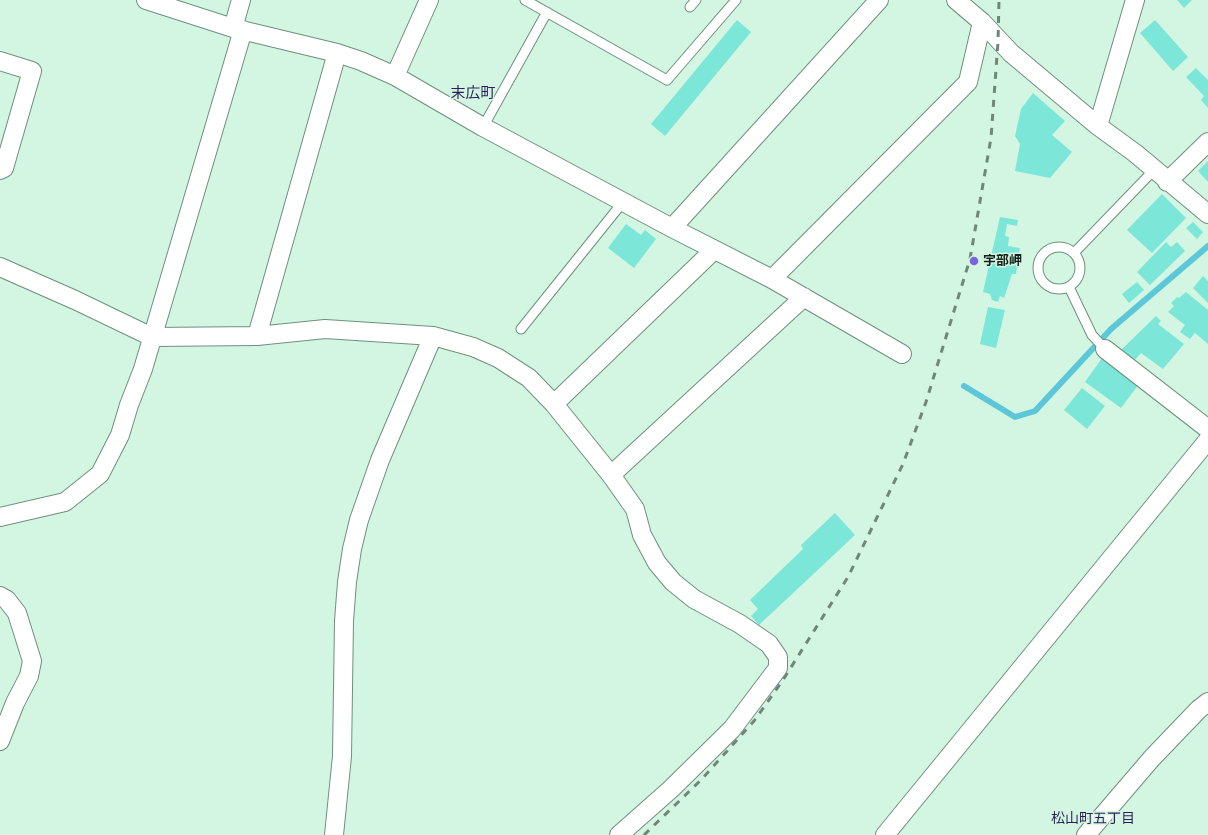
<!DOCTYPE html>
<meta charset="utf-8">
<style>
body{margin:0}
canvas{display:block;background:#d2f6e1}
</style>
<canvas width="1208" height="835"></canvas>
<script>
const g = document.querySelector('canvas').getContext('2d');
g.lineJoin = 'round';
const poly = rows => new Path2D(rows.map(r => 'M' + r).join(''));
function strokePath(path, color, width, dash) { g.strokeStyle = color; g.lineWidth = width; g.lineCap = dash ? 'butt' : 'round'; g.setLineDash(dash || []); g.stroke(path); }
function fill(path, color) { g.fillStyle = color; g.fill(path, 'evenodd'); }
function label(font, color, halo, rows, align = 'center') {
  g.font = font + ' "PT Sans","Noto Sans JP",sans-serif'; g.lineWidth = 3; g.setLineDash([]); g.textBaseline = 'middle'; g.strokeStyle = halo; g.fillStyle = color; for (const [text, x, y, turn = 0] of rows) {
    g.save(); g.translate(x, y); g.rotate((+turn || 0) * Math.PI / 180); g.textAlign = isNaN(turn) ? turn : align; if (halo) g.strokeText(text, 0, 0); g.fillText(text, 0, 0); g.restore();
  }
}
const stream = poly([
 [964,386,1015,417,1035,411,1111,329,1208,246]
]);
const building = poly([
 [1177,0,1192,0,1184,8],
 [737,20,751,32,665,136,651,124],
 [1155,20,1188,57,1173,71,1140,33],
 [1196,68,1208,80,1208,108,1201,100,1204,96,1186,77],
 [1033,93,1065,121,1052,135,1072,152,1050,178,1015,171,1020,144,1015,136,1021,109],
 [1208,161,1208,182,1198,171],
 [1162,194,1186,218,1152,253,1127,230],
 [1000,217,1018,220,1017,226,1007,224,1005,236,1009,237,1008,246,1020,248,1016,274,1012,274,1004,298,1000,296,998,302,992,300,990,294,983,292],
 [1193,222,1203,232,1197,239,1186,228],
 [626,224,641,235,645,230,656,239,634,268,608,248],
 [1166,242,1171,247,1177,242,1185,251,1150,285,1137,272],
 [1203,276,1208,281,1208,303,1193,288],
 [1137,282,1144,290,1129,303,1122,294],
 [1186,292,1208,310,1208,344,1195,333,1190,339,1180,332,1185,325,1168,312,1174,306,1171,303,1177,297,1179,298],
 [988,307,1005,310,996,348,980,344],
 [1156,316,1161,321,1158,324,1184,344,1163,369,1141,353,1133,362,1120,351],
 [1102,358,1139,384,1121,408,1085,382],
 [1082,388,1105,406,1087,429,1064,410],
 [835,513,855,535,759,625,751,616,758,609,750,600,803,549,801,545]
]);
const lane = poly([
 [525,0,667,80,736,0],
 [690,7,696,0],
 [483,127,547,12],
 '1038 268a21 21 0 1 1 42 0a21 21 0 1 1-42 0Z',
 [1074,253,1154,170],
 [1069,287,1092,335,1105,349],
 [521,329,623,202]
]);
const street = poly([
 [146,0,233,28,337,53,361,61,395,76,483,127,672,228,772,279,902,354],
 [956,0,982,22,1011,53,1098,126,1135,153,1208,214],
 [233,28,241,0],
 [0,61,32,71,4,168,0,170],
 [395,76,429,0],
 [1098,126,1135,0],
 [1167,182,1208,142],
 [672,228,879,0],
 [0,267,75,300,152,337,257,336,325,329,433,336,473,347,498,358,529,378,554,404,611,475,635,509,642,535,657,563,673,582,694,599,740,624,769,644,778,657,778,668,732,729,671,789,619,835],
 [772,279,968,82,982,22],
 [257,336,337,53],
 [1105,349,1208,429],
 [554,404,714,250],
 [611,475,804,297],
 [0,517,65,502,100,474,120,435,129,405,143,369,243,30],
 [0,596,7,600,17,613,32,661,29,676,15,703,0,741],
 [334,835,342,756,344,621,347,582,352,549,359,520,380,460,433,336],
 [885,835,1208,440],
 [1086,835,1152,758,1199,709,1208,702]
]);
const rail = poly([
 [644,835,701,780,754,721,783,680,848,577,903,464,926,402,970,259,991,138,998,42,999,0]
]);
const markers = [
 [974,261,5,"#7864df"]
];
const poiNames = [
 ["宇部岬",983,261]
];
const neighbourhoodNames = [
 ["松山町五丁目",1093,819]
];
const quarterNames = [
 ["末広町",473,94]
];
strokePath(stream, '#5dc7da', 6);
fill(building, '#7ce6d9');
strokePath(lane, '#6f907e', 11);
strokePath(street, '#6f907e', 20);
strokePath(lane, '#fff', 9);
strokePath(street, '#fff', 18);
strokePath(rail, '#6f8779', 3, [7, 7]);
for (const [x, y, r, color] of markers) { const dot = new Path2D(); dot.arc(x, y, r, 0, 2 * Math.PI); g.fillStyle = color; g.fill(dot); strokePath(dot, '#d2f6e1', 1.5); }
label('bold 13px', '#14211a', '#d2f6e1', poiNames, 'left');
label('14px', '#291e58', '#d2f6e1', neighbourhoodNames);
label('15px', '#291e58', '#d2f6e1', quarterNames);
</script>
